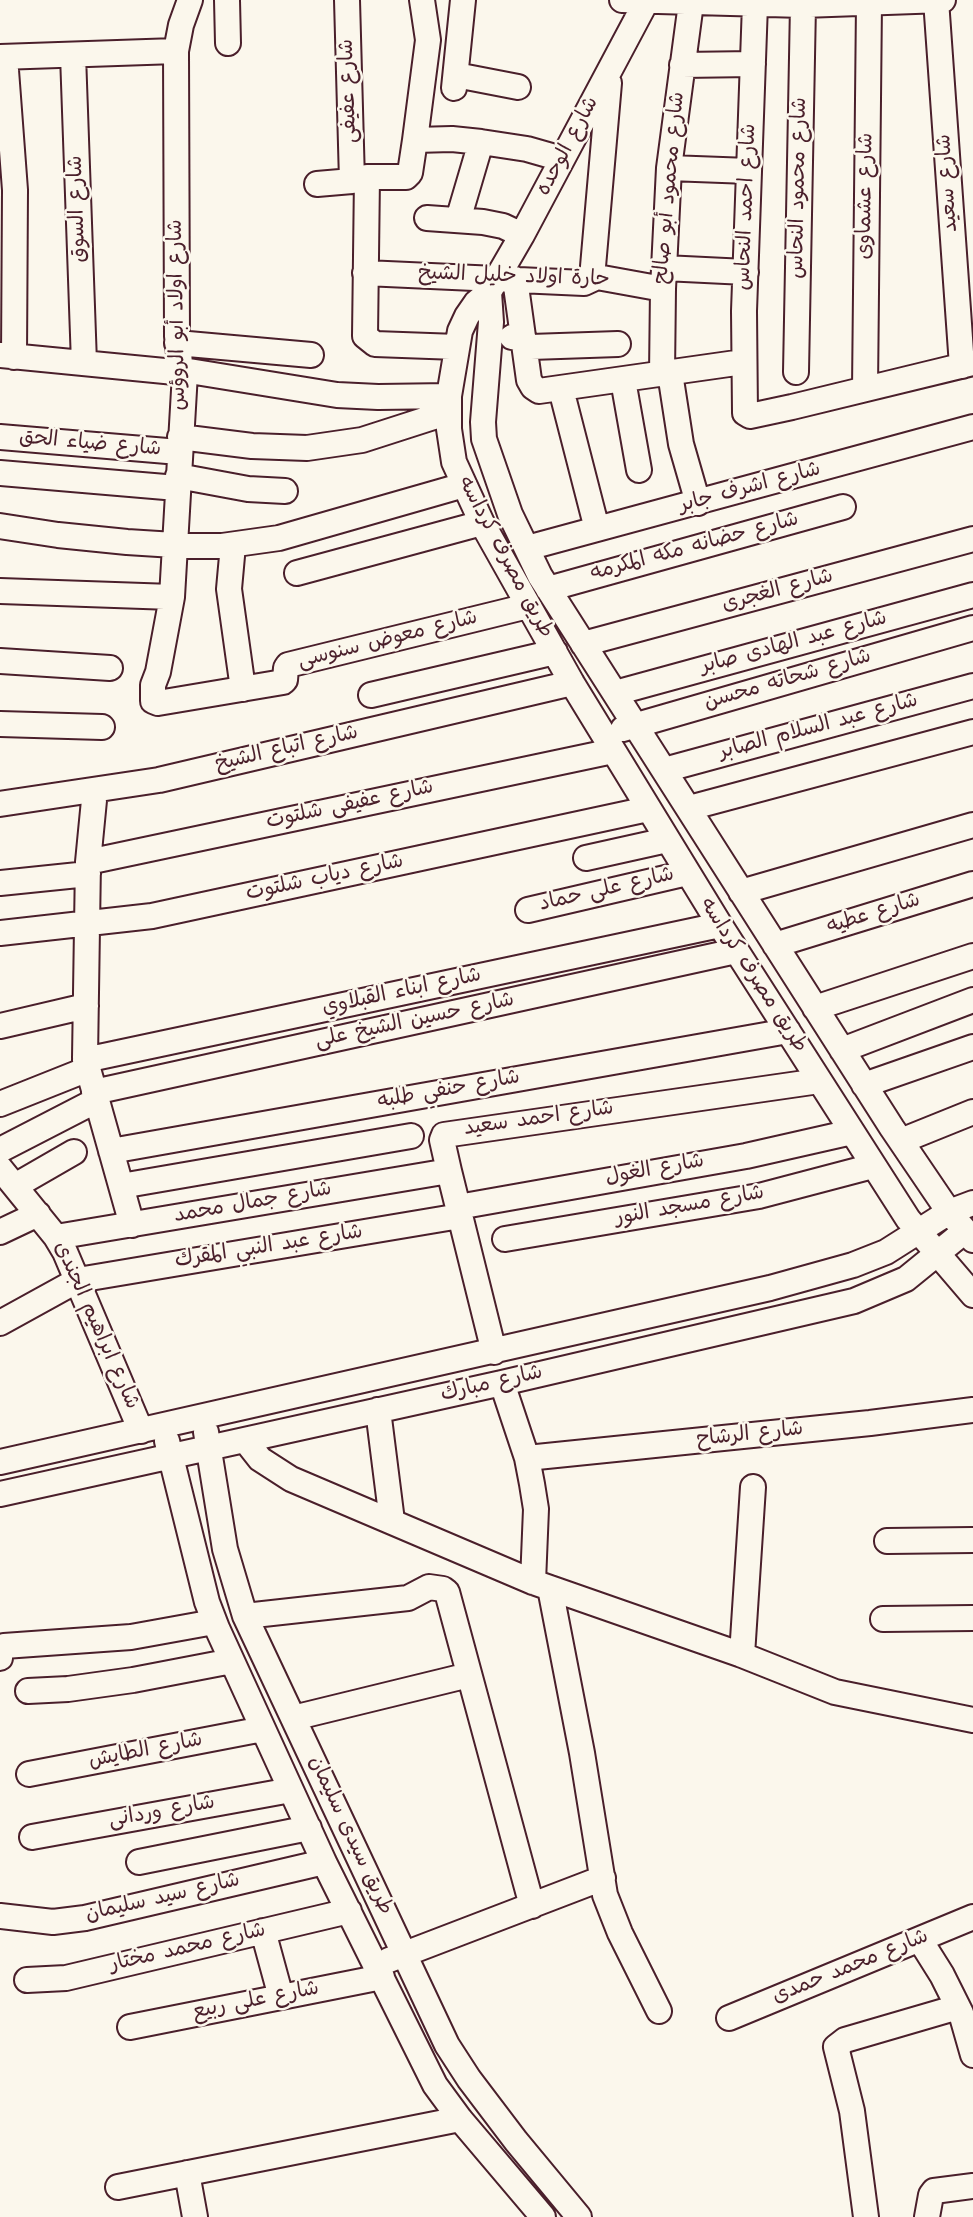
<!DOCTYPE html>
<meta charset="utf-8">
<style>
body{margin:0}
canvas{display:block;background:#fbf7ec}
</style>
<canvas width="973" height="2217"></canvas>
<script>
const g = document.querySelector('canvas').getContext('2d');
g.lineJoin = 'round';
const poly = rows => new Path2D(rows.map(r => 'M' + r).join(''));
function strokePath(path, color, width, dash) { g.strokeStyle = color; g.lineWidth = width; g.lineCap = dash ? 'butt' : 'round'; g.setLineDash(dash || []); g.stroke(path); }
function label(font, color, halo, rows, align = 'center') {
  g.font = font + ' Kalam,"Playpen Sans Arabic",sans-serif'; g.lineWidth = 5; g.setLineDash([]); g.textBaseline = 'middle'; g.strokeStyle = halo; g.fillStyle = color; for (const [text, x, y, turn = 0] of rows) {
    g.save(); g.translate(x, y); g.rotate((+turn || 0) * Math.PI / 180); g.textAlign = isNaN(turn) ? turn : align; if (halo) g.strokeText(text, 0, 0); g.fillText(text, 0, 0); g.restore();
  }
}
const minor = poly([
 [190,0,181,25,176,51,177,336,180,363,185,373,172,597,158,672,153,685,153,701,158,703,283,682,285,680,286,668,288,665,528,606],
 [227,0,228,43],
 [347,0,352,181],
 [622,0,803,5,943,0],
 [647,0,522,235,489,292,476,303,467,316,460,331,449,396,449,429,454,462,482,523,572,683,720,925,908,1219,973,1295],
 [936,0,962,366],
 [755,4,744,311,745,413,750,416,792,407,973,363],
 [73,55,84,363],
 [0,57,176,51],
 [5,57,15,190,14,357],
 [682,65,753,64],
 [456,75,518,87],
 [454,88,463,0],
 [415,140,428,40,422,0],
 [669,168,749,171],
 [367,177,365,336,375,344,457,347],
 [317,184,352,181,367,177,406,177,410,173,415,140,452,139,481,142,527,149,562,159],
 [427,218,483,222,503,226,522,235],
 [458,220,481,142],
 [664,268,746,272],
 [365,273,584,283,597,277,663,289],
 [592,278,609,83],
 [515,279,529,380,533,387,539,391,743,362],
 [489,292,491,322,483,422,484,439,510,514,540,576,892,1128,949,1212,973,1240],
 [512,337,519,338,531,347,618,344],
 [177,343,311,355],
 [0,355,185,373],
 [183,370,337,395,378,397,449,396],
 [796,372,803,5],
 [670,373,681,444,698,503],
 [662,374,663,289,669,168,691,3],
 [623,380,639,470],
 [561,389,597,529],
 [865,389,869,3],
 [0,437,179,452],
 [180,437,252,446,307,448,362,440,449,412],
 [0,473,177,488],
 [178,476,248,489,285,491],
 [0,526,58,535,127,542,190,546,222,546,279,538,464,485],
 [233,545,229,589,243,689],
 [527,548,973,427],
 [297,573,482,523],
 [548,589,843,507],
 [0,591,172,597],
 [583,644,973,539],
 [0,661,110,668],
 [615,693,973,595],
 [371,695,555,652],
 [0,724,102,727],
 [623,729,973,628],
 [664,770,973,686],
 [95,790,88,862,85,1058,132,1225],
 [0,804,159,780,572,683],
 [689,808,973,732],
 [586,858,667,840],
 [88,862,613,751],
 [0,883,88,874],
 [741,892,973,825],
 [528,910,687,873],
 [0,933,152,916,648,809],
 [775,945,973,884],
 [815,1008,973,956],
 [0,1026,86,1006],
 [842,1050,973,1000],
 [85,1060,720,925],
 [864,1085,973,1047],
 [94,1092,736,951],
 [0,1104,88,1069],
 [901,1141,973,1112],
 [0,1150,97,1100],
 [111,1151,788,1031],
 [0,1168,56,1237,65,1252,141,1431],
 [15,1186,74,1152],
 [121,1186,411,1136],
 [458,1207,746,1156,852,1132],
 [0,1232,38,1214],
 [56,1237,449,1171],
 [505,1239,759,1196,873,1166],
 [0,1323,78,1280,460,1216],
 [494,1352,449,1171,442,1140,444,1135,819,1081],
 [502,1383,527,1458,532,1484,536,1509,533,1582],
 [378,1410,392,1521],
 [206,1432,225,1549,245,1616,447,2045,469,2079,516,2141,579,2217],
 [245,1440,260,1459,291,1479,533,1582,742,1655,835,1692,973,1720],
 [167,1441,207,1602,217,1628,324,1862,435,2085,460,2119,543,2217],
 [527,1458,870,1423,973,1410],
 [0,1462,770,1288,853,1265,886,1252,949,1212,973,1203],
 [0,1494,502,1383,854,1301,906,1279,965,1231],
 [887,1541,973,1540],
 [550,1588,582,1753,605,1895,620,1933,659,2011],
 [245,1616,408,1598,429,1587,443,1589,447,1592,532,1906],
 [883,1619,973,1618],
 [742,1655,753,1487],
 [0,1658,1,1648,4,1646,131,1637,214,1622],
 [28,1691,68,1689,133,1680,232,1661],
 [293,1718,469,1675],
 [29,1774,263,1729],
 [32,1837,291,1790],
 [139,1862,309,1828],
 [0,1916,53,1922,85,1918,324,1862],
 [263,1931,281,1997],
 [920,1940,942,1975,961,2013,973,2055],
 [389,1960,603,1878],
 [27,1980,66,1978,349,1911],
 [729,2018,973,1917],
 [130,2027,382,1977],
 [187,2173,195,2217],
 [118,2187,460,2119],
 [866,2217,852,2111,836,2047,845,2040,958,2007],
 [927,2217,931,2195,934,2191,973,2186]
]);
const streetNames = [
 ["شارع عفيفى",350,91,-92],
 ["شارع الوحده",569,147,-62],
 ["شارع سعيد",949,183,-94],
 ["شارع محمود أبو صالح",671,188,-85],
 ["شارع محمود النحاس",800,188,-89],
 ["شارع عشماوى",867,196,-89],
 ["شارع احمد النحاس",748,207,-88],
 ["شارع السوق",79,209,-92],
 ["حارة اولاد خليل الشيخ",514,278,2],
 ["شارع اولاد أبو الروؤس",179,315,-91],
 ["شارع ضياء الحق",90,445,5],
 ["شارع اشرف جابر",750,489,-15],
 ["شارع حضانه مكه المكرمه",695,548,-15],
 ["طريق مصرف كرداسه",504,558,62],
 ["شارع الغجرى",778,592,-15],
 ["شارع معوض سنوسى",388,641,-14],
 ["شارع عبد الهادى صابر",794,644,-15],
 ["شارع شحاته محسن",788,681,-16],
 ["شارع عبد السلام الصابر",819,728,-15],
 ["شارع اتباع الشيخ",287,750,-13],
 ["شارع عفيفى شلتوت",350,806,-12],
 ["شارع دياب شلتوت",325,879,-12],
 ["شارع على حماد",607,891,-13],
 ["شارع عطيه",874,915,-17],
 ["طريق مصرف كرداسه",752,976,57],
 ["شارع ابناء القبلاوي",402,993,-12],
 ["شارع حسين الشيخ على",415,1022,-12],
 ["شارع حنفي طلبه",449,1091,-10],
 ["شارع احمد سعيد",539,1120,-8],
 ["شارع الغول",655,1171,-10],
 ["شارع جمال محمد",253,1204,-10],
 ["شارع مسجد النور",690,1207,-10],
 ["شارع عبد النبي المقرك",269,1248,-9],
 ["شارع ابراهيم الجندى",95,1326,66],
 ["شارع مبارك",492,1385,-13],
 ["شارع الرشاح",750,1436,-6],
 ["شارع الطايش",146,1752,-11],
 ["شارع وردانى",162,1813,-10],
 ["طريق سيدى سليمان",349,1836,65],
 ["شارع سيد سليمان",163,1899,-13],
 ["شارع محمد مختار",188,1949,-13],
 ["شارع محمد حمدى",851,1968,-22],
 ["شارع على ربيع",256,2002,-11]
];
strokePath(minor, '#4a1f2b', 28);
strokePath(minor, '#fbf7ec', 24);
label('21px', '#4a1f2b', '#fbf7ec', streetNames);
</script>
